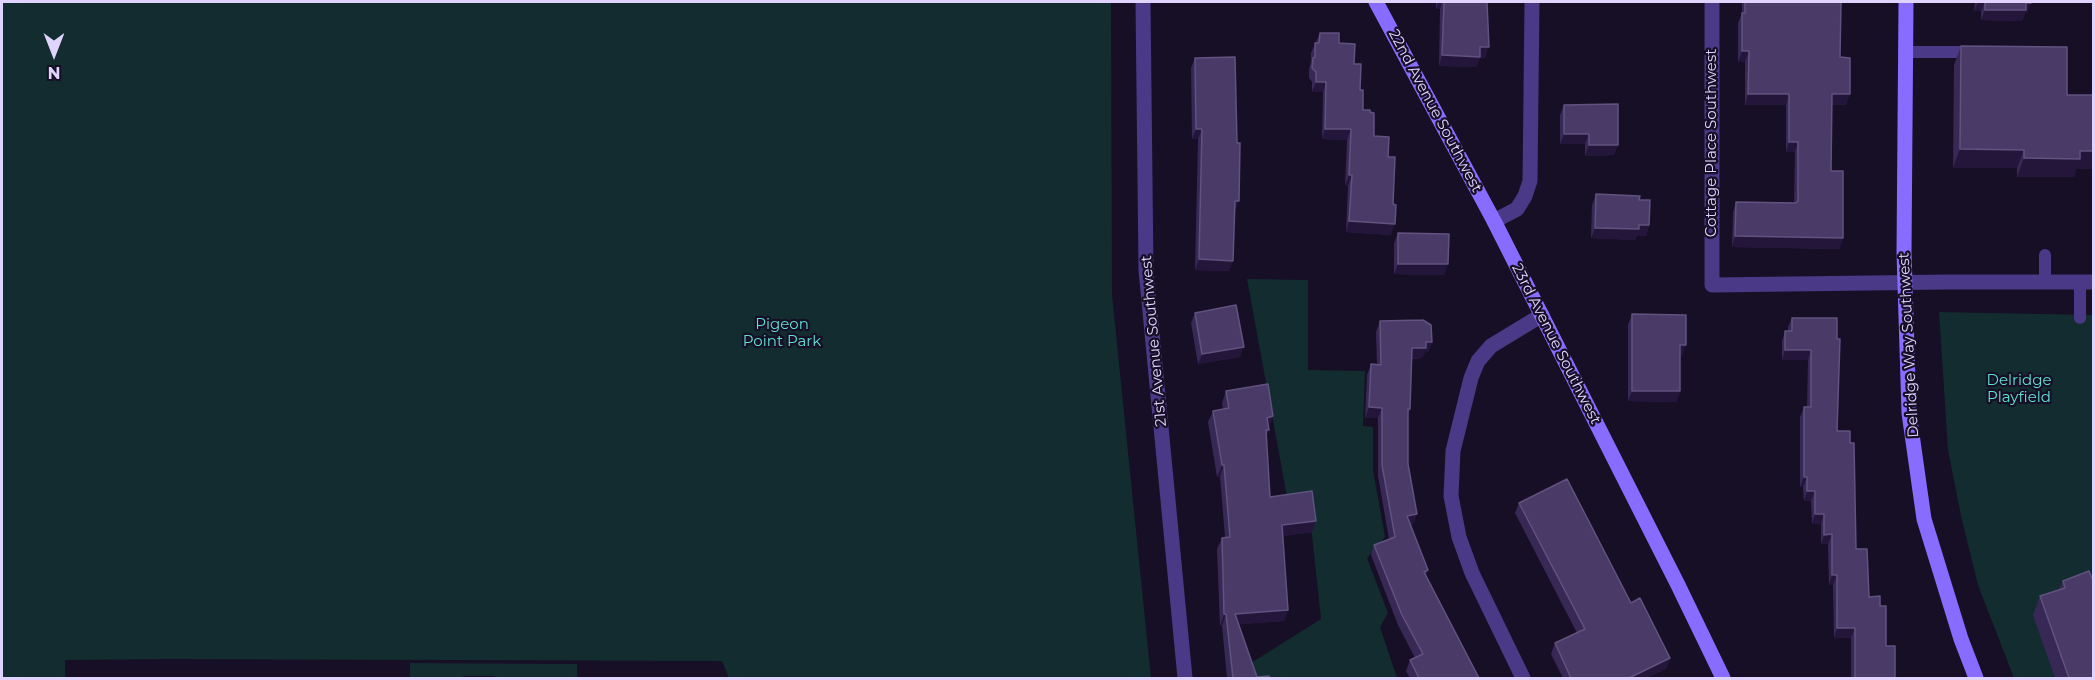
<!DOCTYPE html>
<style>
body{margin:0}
#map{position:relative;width:2095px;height:680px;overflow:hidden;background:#170f26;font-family:Montserrat,sans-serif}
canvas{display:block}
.frame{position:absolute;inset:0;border:3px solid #e0d4ff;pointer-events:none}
.north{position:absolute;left:24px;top:24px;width:60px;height:60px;-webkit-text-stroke:4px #170f26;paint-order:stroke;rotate:180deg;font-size:16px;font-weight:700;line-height:24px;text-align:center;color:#e0d4ff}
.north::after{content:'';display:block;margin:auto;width:21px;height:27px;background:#e0d4ff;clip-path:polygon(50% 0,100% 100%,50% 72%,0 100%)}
</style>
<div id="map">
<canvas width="2095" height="680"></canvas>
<div class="frame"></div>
<div class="north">N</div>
</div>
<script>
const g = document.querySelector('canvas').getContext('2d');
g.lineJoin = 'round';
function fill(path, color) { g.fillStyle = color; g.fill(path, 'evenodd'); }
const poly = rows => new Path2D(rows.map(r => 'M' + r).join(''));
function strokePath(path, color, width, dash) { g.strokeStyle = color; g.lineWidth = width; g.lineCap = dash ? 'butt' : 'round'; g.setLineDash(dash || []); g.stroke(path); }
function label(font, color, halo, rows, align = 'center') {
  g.font = font + ' Montserrat,sans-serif'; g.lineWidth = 4.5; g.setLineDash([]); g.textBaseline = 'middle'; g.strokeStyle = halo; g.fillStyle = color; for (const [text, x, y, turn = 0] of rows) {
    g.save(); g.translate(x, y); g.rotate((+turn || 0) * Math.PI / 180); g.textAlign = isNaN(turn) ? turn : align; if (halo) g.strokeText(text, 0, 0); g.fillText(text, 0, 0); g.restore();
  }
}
const green = poly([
 [2,2,1111,2,1112,295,1151,678,729,678,722,661,167,659,65,660,65,678,2,678],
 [1247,279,1308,280,1308,370,1365,371,1363,426,1373,427,1373,470,1385,537,1367,558,1388,613,1380,627,1397,678,1243,678,1235,673,1321,619,1308,498,1287,497],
 [1939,312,2093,315,2093,678,2014,678,1978,585,1961,516,1948,450],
 [410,663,577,664,577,678,498,678,494,676,464,676,460,678,410,678]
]);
const lane = poly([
 [1905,52,1973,52],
 [2045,255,2045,282],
 [2080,282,2080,318]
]);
const street = poly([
 [1143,2,1146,270,1185,678],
 [1712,2,1712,285,1947,282,2094,282],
 [1494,221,1517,209,1525,196,1530,181,1532,2],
 [1523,678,1472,573,1459,537,1451,496,1453,451,1471,378,1478,361,1491,346,1542,315]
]);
const secondary = poly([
 [1376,2,1494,221,1678,585,1723,678],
 [1906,2,1904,252,1909,413,1924,519,1961,639,1976,678]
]);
const wall = poly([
 [1436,2,1487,2,1485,58,1480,58,1476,67,1439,66,1440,9,1436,9],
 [1742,2,1841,2,1840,57,1846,105,1832,105,1831,171,1843,238,1839,249,1732,247,1733,212,1736,202,1794,203,1795,152,1786,152,1786,105,1745,105,1745,62,1738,62,1738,23,1742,13],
 [1975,2,2031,2,2027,13,2025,13,2022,21,1981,20,1981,11,1974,11],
 [1320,33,1339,43,1354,64,1360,90,1363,110,1374,136,1388,157,1391,235,1346,232,1348,186,1345,185,1347,140,1322,139,1323,92,1312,92,1312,82,1309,78,1309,69,1311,62,1311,53],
 [1961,46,2067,95,2094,169,2076,169,2074,177,2017,177,2017,168,1953,168,1954,65],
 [1195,58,1235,212,1229,271,1195,270,1198,139,1192,139,1191,68],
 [1564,105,1614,155,1585,156,1585,144,1560,144,1560,115],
 [1596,194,1639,200,1649,225,1646,236,1637,236,1635,240,1591,238,1592,205],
 [1398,233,1444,275,1394,274,1394,243],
 [1195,313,1240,357,1198,364,1191,323],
 [1632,314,1682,356,1680,356,1680,391,1676,402,1628,401,1628,325],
 [1792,318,1837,318,1837,431,1850,443,1856,549,1869,597,1880,606,1886,646,1895,678,1851,678,1851,638,1834,638,1833,585,1829,585,1828,544,1821,544,1821,524,1812,524,1811,501,1804,501,1803,487,1800,487,1800,417,1804,407,1807,407,1808,360,1782,360,1782,341,1785,331,1788,331,1788,327],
 [1380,321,1432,342,1428,352,1425,352,1422,358,1412,359,1410,409,1408,414,1408,464,1413,525,1410,525,1428,570,1426,575,1479,678,1410,678,1406,671,1410,660,1415,658,1398,625,1371,555,1374,545,1389,539,1378,476,1378,418,1365,418,1367,375,1371,364,1377,365,1376,332],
 [1226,391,1269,428,1266,437,1270,497,1316,521,1312,532,1283,536,1288,610,1284,621,1239,624,1257,677,1269,678,1227,678,1222,626,1220,626,1217,549,1222,538,1225,537,1220,477,1217,477,1208,422,1213,411,1223,409,1222,403],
 [1519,503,1631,603,1670,658,1666,669,1646,678,1563,678,1551,654,1555,643,1577,633,1515,513],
 [2063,581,2094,678,2055,678,2033,615,2040,596,2059,589]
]);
const shadedWall = poly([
 [1438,2,1442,2,1440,9,1436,9],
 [1978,2,1985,2,1981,11,1974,11],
 [2026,3,2031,3,2027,13,2025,13,2022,21,1981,20,1985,10],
 [1480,47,1489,47,1485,58,1480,58,1476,67,1439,66,1442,55],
 [1742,51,1749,51,1745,62,1738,62],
 [1316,82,1326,82,1323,92,1312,92],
 [1748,94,1789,94,1786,105,1745,105],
 [1832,94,1850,94,1846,105,1829,105],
 [1196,129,1202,129,1198,139,1192,139],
 [1325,129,1351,129,1347,140,1322,139],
 [1564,134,1589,134,1585,144,1560,144],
 [1789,142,1798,142,1795,152,1786,152],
 [1589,145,1618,145,1614,155,1585,156],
 [1960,149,2024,150,2017,168,1953,168],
 [2080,151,2094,151,2094,169,2076,169,2074,177,2017,177,2024,158],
 [1349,175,1352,175,1348,186,1345,185],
 [1235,201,1239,201,1235,212],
 [1349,221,1395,224,1391,235,1346,232],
 [1639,225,1649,225,1646,236,1637,236,1635,240,1591,238,1595,228],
 [1735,236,1843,238,1839,249,1732,247],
 [1199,259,1233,261,1229,271,1195,270],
 [1398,264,1448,264,1444,275,1394,274],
 [1426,342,1432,342,1428,352,1425,352,1422,358,1408,359,1412,348],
 [1680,345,1686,345,1682,356,1676,356],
 [1244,347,1240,357,1198,364,1202,354],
 [1785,350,1811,350,1808,360,1782,360],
 [1632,391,1680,391,1676,402,1628,401],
 [1369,407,1382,408,1378,418,1365,418],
 [1273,416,1269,428,1263,429,1267,418],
 [1222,465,1224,465,1220,477,1217,477],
 [1804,477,1807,477,1803,487,1800,487],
 [1807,491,1815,491,1811,501,1804,501],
 [1417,514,1413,525,1403,527,1407,516],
 [1815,514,1824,514,1821,524,1812,524],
 [1316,521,1312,532,1278,537,1282,525],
 [1832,534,1828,544,1821,544,1824,535],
 [1832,575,1837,575,1833,585,1829,585],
 [1288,610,1284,621,1231,625,1235,614],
 [1224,614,1226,614,1222,626,1220,626],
 [1837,628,1855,628,1851,638,1834,638],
 [1670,658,1666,669,1646,678,1629,678]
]);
const building = poly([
 [1444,2,1487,2,1489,47,1480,47,1480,57,1442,55,1444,2],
 [1745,2,1841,2,1840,57,1850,58,1850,94,1832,94,1831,171,1843,171,1843,238,1735,236,1736,202,1796,203,1798,201,1798,142,1789,142,1789,94,1748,94,1749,51,1742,51,1742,13,1745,13,1745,2],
 [1985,2,2031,2,2031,3,2026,3,2026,10,1985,10,1985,2],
 [1320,33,1339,33,1339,43,1355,44,1354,64,1361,64,1360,90,1363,90,1363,110,1370,110,1370,112,1374,113,1374,136,1389,137,1388,157,1395,157,1393,204,1396,205,1395,224,1349,221,1352,175,1349,175,1351,129,1325,129,1326,82,1316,82,1316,72,1312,68,1313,58,1315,57,1315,43,1319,43,1320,33],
 [1961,46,2067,47,2067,95,2094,95,2094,151,2080,151,2080,159,2024,158,2024,150,1960,149,1961,46],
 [1235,57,1237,143,1240,143,1239,201,1235,201,1233,261,1199,259,1202,129,1196,129,1195,58,1235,57],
 [1618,104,1618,145,1589,145,1589,134,1564,134,1564,105,1618,104],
 [1596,194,1640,196,1639,200,1650,200,1649,225,1639,225,1639,229,1595,228,1596,194],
 [1398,233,1449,234,1448,264,1398,264,1398,233],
 [1236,305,1244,347,1202,354,1195,313,1236,305],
 [1632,314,1686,315,1686,345,1680,345,1680,391,1632,391,1632,314],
 [1792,318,1837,318,1837,339,1840,339,1837,431,1850,431,1850,443,1854,443,1856,549,1867,549,1869,597,1880,596,1880,606,1886,606,1886,646,1895,646,1895,678,1855,678,1855,628,1837,628,1837,575,1832,575,1832,534,1824,535,1824,514,1815,514,1815,491,1807,491,1807,477,1804,477,1804,407,1811,407,1811,350,1785,350,1785,331,1792,331,1792,318],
 [1423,320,1431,325,1432,342,1426,342,1426,348,1412,348,1410,409,1408,409,1408,464,1417,514,1407,516,1428,570,1424,572,1479,678,1419,678,1410,660,1423,654,1402,615,1374,545,1395,537,1382,465,1382,408,1369,407,1371,364,1381,365,1380,321,1423,320],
 [1268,384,1273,416,1267,418,1269,430,1266,430,1270,497,1312,491,1316,521,1282,525,1288,610,1235,614,1257,677,1269,676,1269,678,1233,678,1226,614,1224,614,1222,538,1230,537,1224,465,1222,465,1213,411,1229,408,1226,391,1268,384],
 [1567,479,1631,603,1640,598,1670,658,1629,678,1571,678,1555,643,1585,629,1519,503,1567,479],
 [2089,571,2094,583,2094,678,2069,678,2040,596,2065,588,2063,581,2089,571]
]);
const streetNames = [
 ["22nd Avenue Southwest",1435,111,62],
 ["Cottage Place Southwest",1712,143,-90],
 ["21st Avenue Southwest",1154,341,-95],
 ["23rd Avenue Southwest",1556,344,63],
 ["Delridge Way Southwest",1909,345,-93]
];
const parkNames = [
 ["Pigeon",782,325],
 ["Point Park",782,342],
 ["Delridge",2019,381],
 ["Playfield",2019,398]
];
fill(green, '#122c30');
strokePath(lane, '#493986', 12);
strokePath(street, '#493986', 15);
strokePath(secondary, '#886bff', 15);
fill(wall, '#382855');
fill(shadedWall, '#23163a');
fill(building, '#4a3a67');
strokePath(building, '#61527f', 1.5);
label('15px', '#e0d4ff', '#170f26', streetNames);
label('15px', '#5ee2d7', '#170f26', parkNames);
</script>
